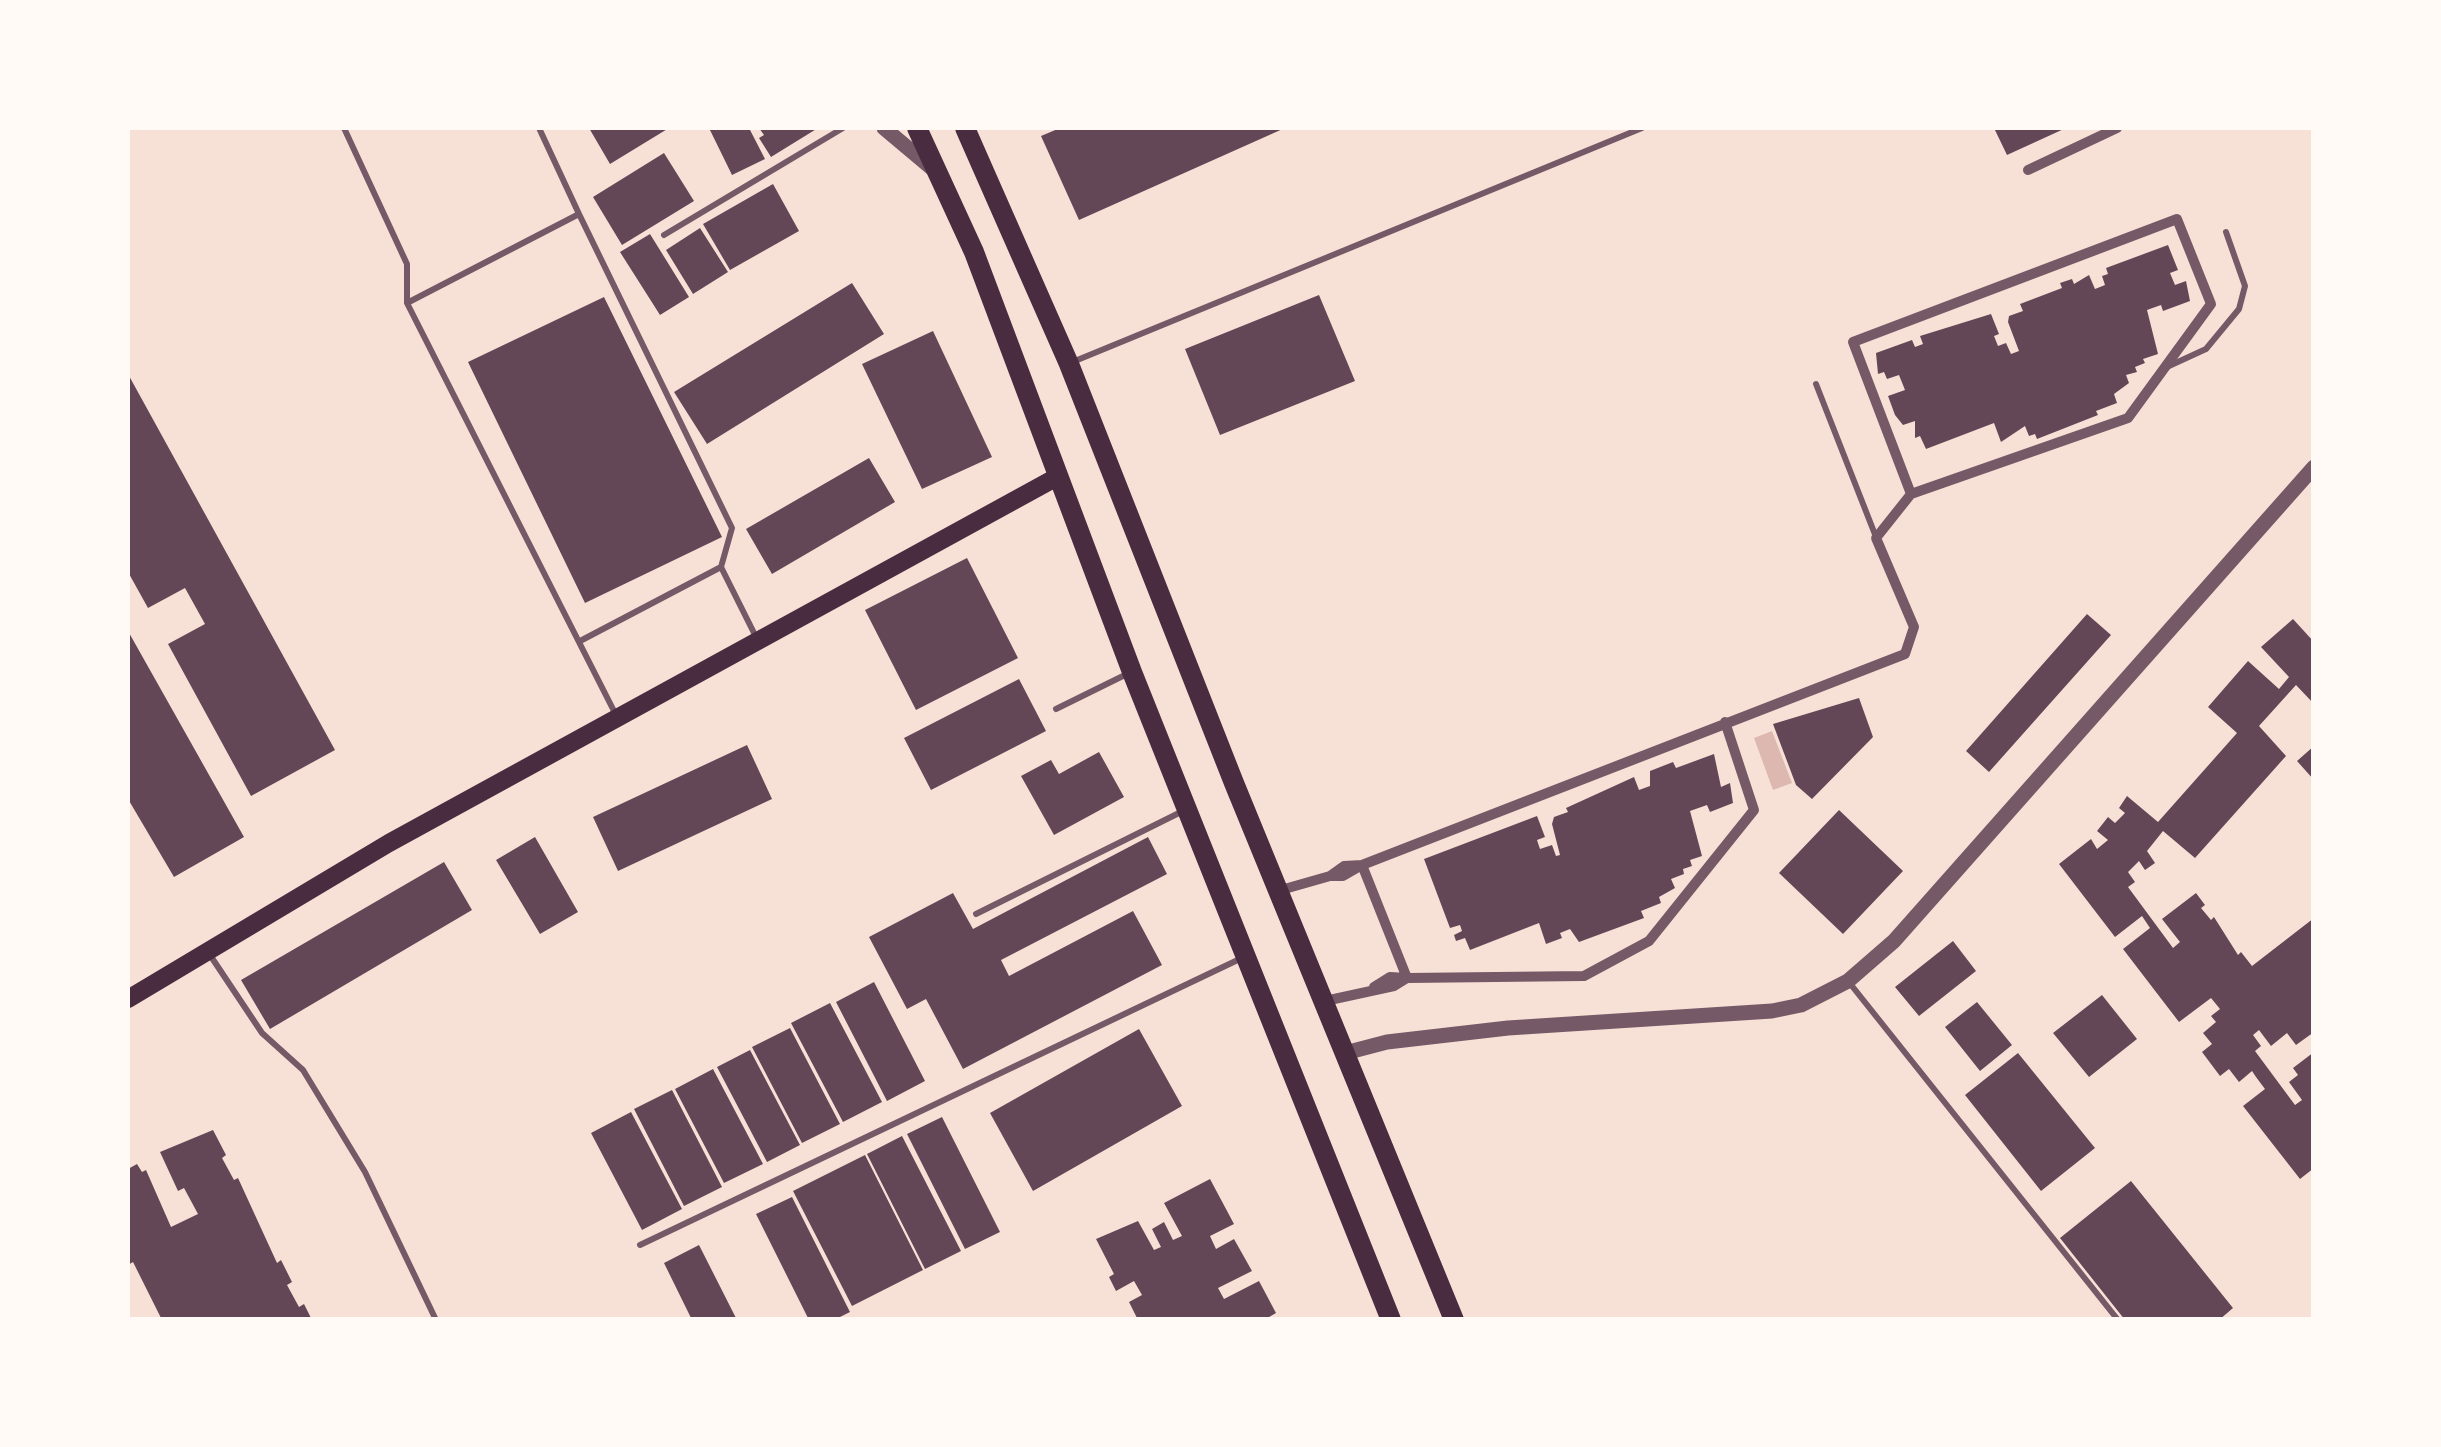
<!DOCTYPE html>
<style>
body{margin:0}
#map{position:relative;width:2441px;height:1447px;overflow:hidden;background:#f7e1d7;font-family:"Sofia Sans Condensed",sans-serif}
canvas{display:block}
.frame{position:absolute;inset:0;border:130px solid #fffaf5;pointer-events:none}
</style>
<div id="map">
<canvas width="2441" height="1447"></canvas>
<div class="frame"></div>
</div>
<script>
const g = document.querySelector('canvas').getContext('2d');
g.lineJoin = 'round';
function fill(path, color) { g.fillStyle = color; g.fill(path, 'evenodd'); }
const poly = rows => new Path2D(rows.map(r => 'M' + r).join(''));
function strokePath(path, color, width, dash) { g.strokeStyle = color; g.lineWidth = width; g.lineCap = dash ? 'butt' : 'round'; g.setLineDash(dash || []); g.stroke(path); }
const water = poly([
 [1772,731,1792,783,1773,790,1754,738]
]);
const building = poly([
 [589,128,669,128,610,164],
 [709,128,749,128,765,159,732,175],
 [759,128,818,128,771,157,759,138,764,135],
 [1060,128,1285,128,1079,220,1041,136],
 [1994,128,2066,128,2007,155],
 [664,153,694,201,622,245,593,197],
 [773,184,799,231,730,270,703,224],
 [700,228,728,272,693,294,666,250],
 [650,234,689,297,660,315,620,252],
 [2168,245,2178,270,2170,273,2175,285,2186,281,2190,301,2163,311,2161,305,2147,310,2158,354,2143,359,2145,363,2135,367,2137,372,2126,375,2129,383,2114,394,2117,403,2096,411,2098,415,2037,439,2035,434,2029,436,2025,426,2001,442,1994,423,1926,449,1920,436,1915,438,1915,421,1903,425,1895,415,1888,396,1905,390,1899,375,1887,379,1884,372,1878,374,1876,353,1912,340,1915,347,1923,344,1920,336,1991,314,1999,334,1994,336,1998,346,2006,343,2011,354,2019,351,2008,322,2009,316,2023,311,2020,304,2062,288,2060,283,2072,279,2074,284,2089,275,2095,289,2105,285,2102,276,2108,274,2106,268],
 [852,283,884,334,707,444,674,392],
 [1319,295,1355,381,1220,435,1185,349],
 [604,297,722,537,585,603,468,362],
 [933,331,992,457,922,489,862,364],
 [128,374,335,750,251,796,168,644,205,624,185,588,148,608,128,572],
 [869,458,895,502,772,574,746,529],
 [967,558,1018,658,916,710,865,610],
 [2087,614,2111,635,1989,772,1966,751],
 [2293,619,2314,642,2314,704,2296,685,2259,726,2286,756,2195,858,2163,831,2147,851,2155,863,2145,870,2139,861,2128,872,2135,882,2128,887,2173,948,2180,942,2162,919,2196,893,2205,905,2201,908,2211,920,2214,917,2238,955,2241,952,2252,966,2314,918,2314,1032,2296,1045,2287,1033,2271,1046,2259,1030,2253,1035,2261,1046,2255,1051,2295,1105,2302,1100,2289,1082,2298,1075,2293,1068,2314,1052,2314,1168,2300,1179,2243,1106,2265,1089,2256,1077,2252,1071,2239,1082,2229,1069,2220,1076,2202,1052,2212,1044,2203,1033,2216,1022,2211,1016,2220,1009,2211,998,2179,1022,2123,949,2150,928,2142,916,2115,937,2059,864,2091,839,2097,849,2108,840,2097,831,2108,817,2115,823,2125,813,2119,808,2127,796,2158,822,2237,733,2208,707,2248,661,2279,689,2289,677,2261,647],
 [128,631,244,837,174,877,128,799],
 [1019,679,1046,731,931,790,904,738],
 [1859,698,1873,737,1812,799,1796,785,1773,724],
 [747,745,772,799,618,871,593,817],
 [2314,746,2314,780,2297,761],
 [1099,752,1124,797,1054,835,1021,776,1051,760,1059,774],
 [1714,754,1721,787,1730,783,1733,803,1710,812,1707,805,1690,811,1702,856,1690,860,1692,866,1683,869,1684,874,1671,879,1675,888,1659,897,1661,903,1641,911,1644,918,1579,942,1570,929,1560,933,1562,938,1546,944,1539,923,1470,950,1465,938,1456,941,1454,935,1462,931,1460,925,1450,928,1424,859,1537,816,1545,837,1537,840,1540,849,1552,845,1556,856,1560,855,1552,824,1554,817,1568,812,1566,808,1634,777,1639,790,1650,786,1650,771,1673,762,1676,768],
 [1839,810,1903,871,1843,934,1779,873],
 [535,837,578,912,540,934,496,860],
 [1148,837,1167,874,1001,960,1009,976,1133,911,1162,965,963,1069,926,999,907,1009,869,937,953,893,973,929],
 [444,862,472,910,270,1029,241,980],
 [1953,941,1976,971,1919,1016,1895,987],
 [874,982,925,1081,887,1101,836,1002],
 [2102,995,2137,1039,2089,1077,2053,1033],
 [1977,1002,2012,1045,1980,1071,1945,1027],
 [830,1003,882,1102,843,1122,791,1023],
 [790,1028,840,1124,802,1143,752,1047],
 [1139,1029,1182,1106,1033,1191,990,1113],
 [750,1050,800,1145,767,1162,717,1067],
 [2018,1053,2095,1148,2041,1191,1965,1095],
 [713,1069,763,1164,724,1183,675,1089],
 [672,1090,722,1187,684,1206,634,1109],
 [631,1112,682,1209,642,1230,591,1133],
 [942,1117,1000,1232,965,1249,907,1134],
 [213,1130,226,1155,222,1158,234,1180,238,1178,277,1263,281,1260,292,1282,287,1285,299,1307,304,1304,312,1320,162,1320,133,1262,128,1265,128,1169,137,1164,142,1172,146,1170,171,1227,198,1214,184,1188,178,1191,160,1152],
 [902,1136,961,1251,925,1269,867,1154],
 [865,1155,923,1270,852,1306,793,1191],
 [1210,1179,1234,1224,1210,1236,1216,1249,1234,1239,1252,1271,1218,1288,1224,1299,1259,1281,1276,1313,1264,1320,1138,1320,1129,1302,1142,1295,1134,1281,1116,1291,1109,1277,1114,1274,1096,1239,1138,1221,1154,1250,1161,1247,1152,1229,1164,1222,1173,1240,1182,1236,1164,1203],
 [2131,1181,2233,1308,2219,1320,2125,1320,2060,1238],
 [792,1197,850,1312,834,1320,809,1320,756,1214],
 [699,1245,737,1320,692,1320,664,1263]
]);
const service = poly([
 [344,128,407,264,407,303,617,717],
 [539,128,579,214],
 [664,235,843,128],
 [407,303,579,214,732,528,721,567,757,639],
 [1070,363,1642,128],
 [2169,366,2206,349,2239,309,2245,286,2226,232],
 [1816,384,1876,537],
 [582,640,721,567],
 [1056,709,1127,674],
 [976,914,1185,810],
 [208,952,262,1033,303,1070,365,1172,436,1320],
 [1848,981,2118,1320],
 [640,1245,1244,957]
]);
const minor = poly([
 [2028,170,2117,128],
 [1331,876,1343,876,1362,865,1407,978,1390,977,1374,987],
 [1281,890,1330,876,1344,866,1362,865,1905,654,1914,627,1876,538,1911,494,2128,418,2211,304,2177,219,1853,342,1911,494],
 [1325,1001,1394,986,1407,978,1584,976,1649,941,1754,810,1725,722]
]);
const tertiary = poly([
 [884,128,934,170],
 [1345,1053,1387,1042,1508,1028,1772,1011,1801,1005,1848,981,1894,941,2314,467]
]);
const secondary = poly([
 [128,999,389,843,1057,477]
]);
const primary = poly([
 [917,128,974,252,1132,672,1391,1320],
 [965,128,1069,364,1234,783,1454,1320]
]);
fill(water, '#dcb8b0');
fill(building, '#644757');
strokePath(service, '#755966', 6);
strokePath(minor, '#755966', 10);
strokePath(tertiary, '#755966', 15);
strokePath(secondary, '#4a2c40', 18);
strokePath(primary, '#4a2c40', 20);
</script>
